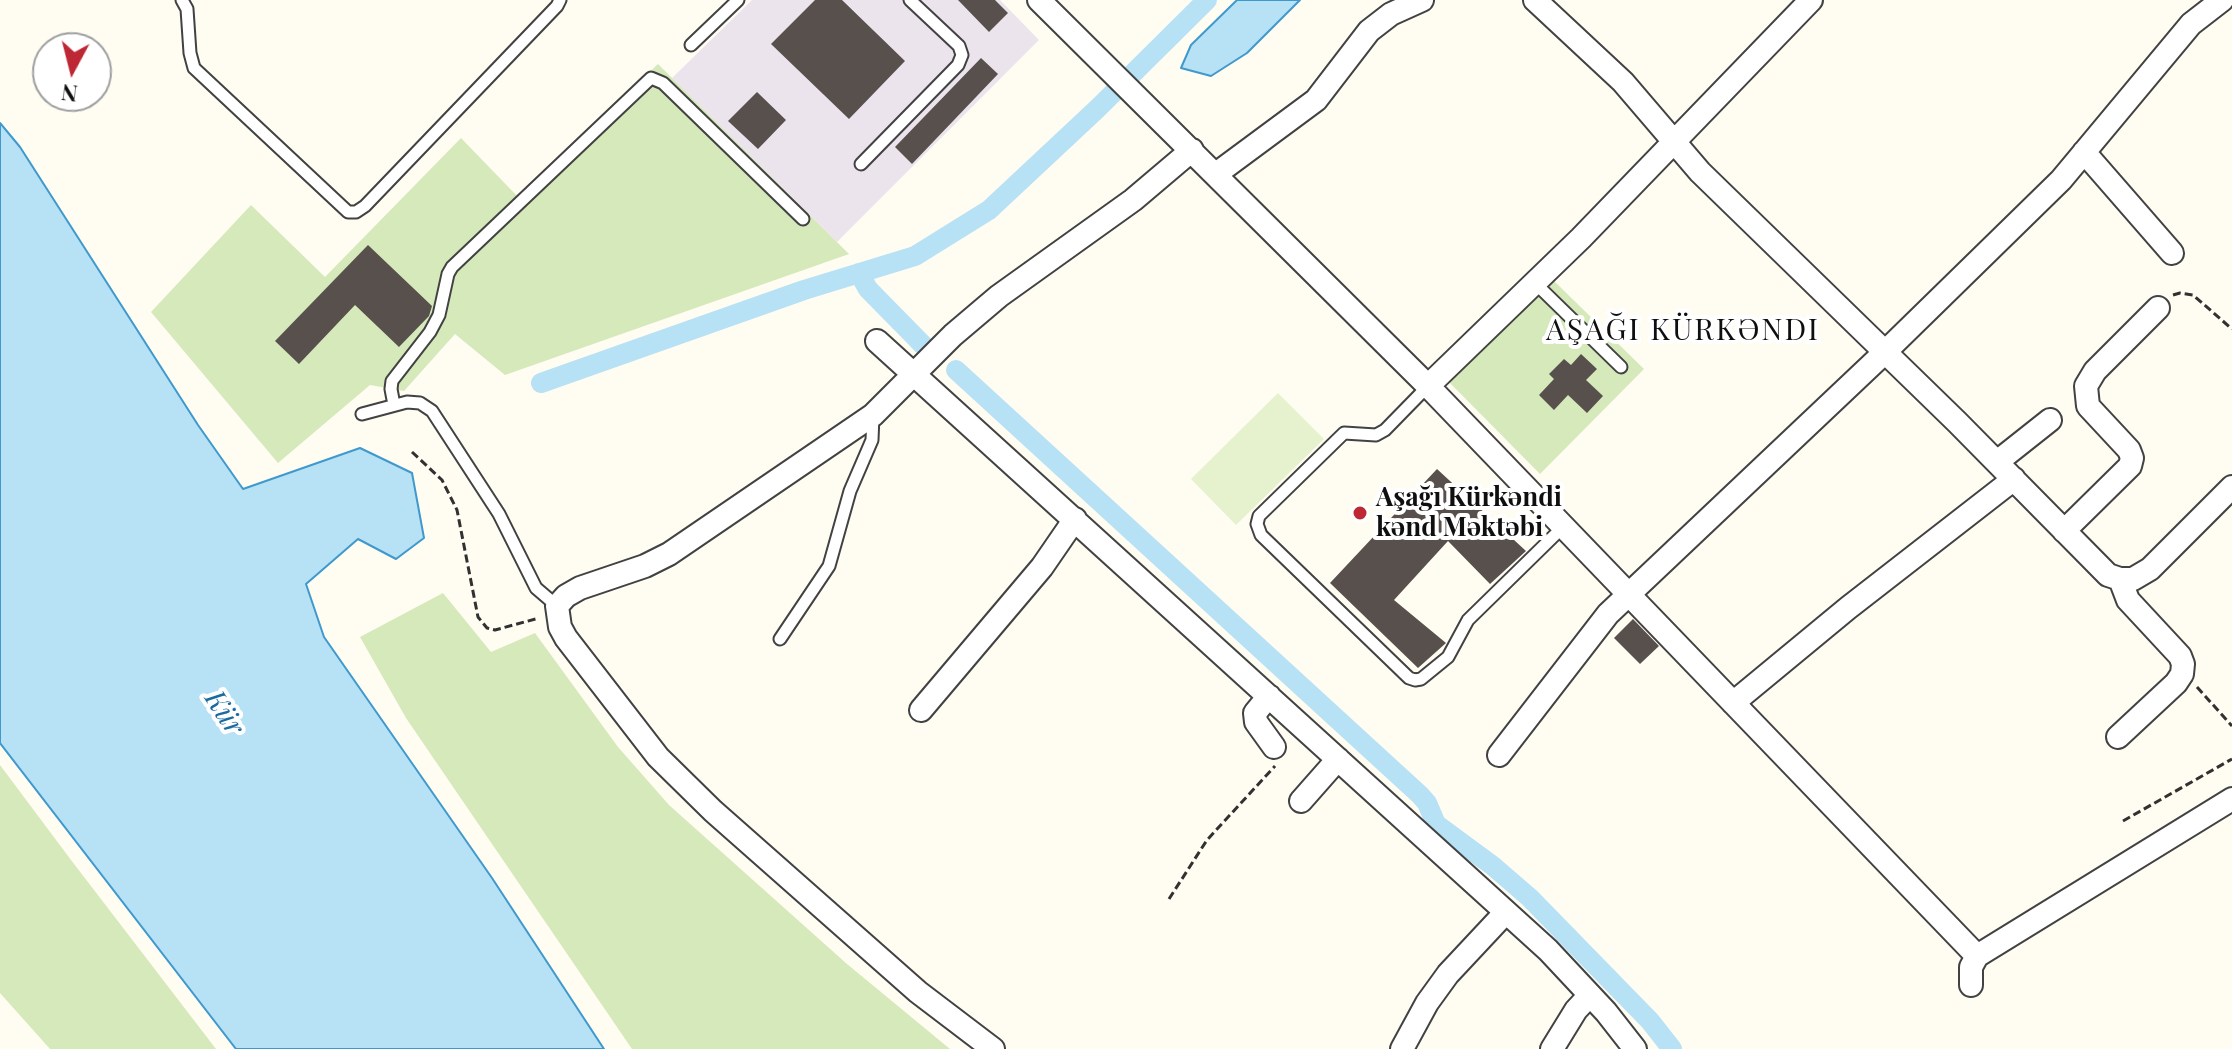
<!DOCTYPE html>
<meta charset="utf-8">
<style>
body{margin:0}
#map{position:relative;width:2232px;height:1049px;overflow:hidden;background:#fffcf2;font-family:"Playfair Display",serif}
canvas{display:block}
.north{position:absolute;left:32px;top:32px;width:80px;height:80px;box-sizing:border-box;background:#fff;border:2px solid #9f9f9f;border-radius:50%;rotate:187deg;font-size:22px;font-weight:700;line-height:32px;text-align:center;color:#0f0f0f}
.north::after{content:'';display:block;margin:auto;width:28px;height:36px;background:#be2835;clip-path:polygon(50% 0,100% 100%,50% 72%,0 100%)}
</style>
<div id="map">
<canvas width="2232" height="1049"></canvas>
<div class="north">N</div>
</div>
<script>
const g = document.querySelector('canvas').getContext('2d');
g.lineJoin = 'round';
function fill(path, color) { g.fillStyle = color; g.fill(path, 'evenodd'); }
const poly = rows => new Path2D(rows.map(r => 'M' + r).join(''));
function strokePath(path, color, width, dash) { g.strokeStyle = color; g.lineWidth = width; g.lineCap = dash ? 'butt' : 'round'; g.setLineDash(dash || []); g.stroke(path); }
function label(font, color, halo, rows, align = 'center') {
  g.font = font + ' "Playfair Display",serif'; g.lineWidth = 8; g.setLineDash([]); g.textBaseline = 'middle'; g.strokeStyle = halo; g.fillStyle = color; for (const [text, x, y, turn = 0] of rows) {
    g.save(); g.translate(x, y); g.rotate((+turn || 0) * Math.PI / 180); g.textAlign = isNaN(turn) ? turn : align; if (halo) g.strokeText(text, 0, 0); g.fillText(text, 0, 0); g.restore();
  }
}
const industrial = poly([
 [752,0,1000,0,1039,40,837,242,672,78]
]);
const green = poly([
 [658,64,849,254,505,375,455,334,404,391,370,385,278,463,151,312,251,205,325,277,461,138,519,198],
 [1552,279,1644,369,1540,474,1449,382],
 [443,593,491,652,535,633,618,747,669,805,847,964,950,1049,632,1049,406,718,360,637],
 [0,765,71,860,216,1049,50,1049,0,993]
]);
const pitch = poly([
 [1278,393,1324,439,1236,525,1191,479]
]);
const water = poly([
 [1237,0,1300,0,1247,53,1211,76,1181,68,1191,45,1237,0],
 [0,123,20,147,198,425,243,489,360,448,412,473,424,538,396,559,358,539,306,584,324,637,492,878,604,1049,236,1049,0,743,0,123]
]);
const canal = poly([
 [859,273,868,289,923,345],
 [956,370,1420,795,1427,803,1436,824,1493,866,1530,898,1650,1021,1672,1049],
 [541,383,804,290,915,256,989,210,1097,109,1207,0]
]);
const building = poly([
 [815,0,842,0,905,61,849,119,771,44],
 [958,0,995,0,1008,13,989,32],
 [981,58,998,74,912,164,895,147],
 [757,92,786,120,758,149,728,121],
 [368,245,432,306,429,316,399,347,355,305,299,364,275,341],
 [1581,354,1597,369,1586,380,1603,396,1587,413,1568,395,1554,410,1539,395,1554,379,1549,374,1564,359,1571,365],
 [1437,469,1526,551,1490,584,1448,541,1394,600,1446,643,1418,668,1330,583],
 [1633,619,1659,646,1640,664,1614,638]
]);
const path = poly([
 [2173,295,2180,293,2193,295,2232,329],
 [412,452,442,480,457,510,478,617,487,628,495,630,539,618],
 [2197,687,2232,726],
 [2123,821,2232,759],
 [1169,899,1207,840,1275,766]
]);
const lane = poly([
 [182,0,187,9,190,53,194,68,348,212,356,212,365,206,557,6,560,0],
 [691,45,738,0],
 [861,164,958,65,962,55,959,46,910,0],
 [1535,283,1621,367],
 [1428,386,1385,430,1376,435,1344,433,1259,516,1257,524,1261,535,1409,678,1415,680,1421,679,1448,657,1468,620,1564,526],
 [394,405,391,389,392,381,430,332,439,315,448,274,452,267,651,78,663,83,803,219],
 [362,414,407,402,420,403,432,411,499,514,536,588,557,606],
 [780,639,829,566,850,491,872,440,873,416]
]);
const street = poly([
 [1039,0,1428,386,1977,956,2232,799],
 [1535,0,1623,82,1700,172,1957,422,2108,575,2120,579,2133,579,2150,569,2232,487],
 [2084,152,2172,253],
 [1216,174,1316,100,1369,31,1391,14,1422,0],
 [877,341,1548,950,1606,1012,1635,1049],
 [1428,386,1581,238,1811,0],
 [1997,462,2050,420],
 [2064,531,2130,466,2132,458,2129,450,2088,406,2086,386,2095,371,2158,308],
 [1269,696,1255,713,1256,722,1274,747],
 [1733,703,1848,608,2014,479],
 [921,710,1042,567,1075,519],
 [2118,737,2176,683,2182,674,2183,664,2180,656,2128,600,2120,579],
 [1499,755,1608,614,1884,353,2061,180,2191,24,2222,0],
 [1301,801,1338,759],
 [1971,985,1971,967,1977,956],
 [993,1049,918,992,713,811,658,757,566,638,560,627,557,606,566,596,580,588,645,566,669,554,873,415,953,335,999,296,1133,200,1192,150],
 [1402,1049,1427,1003,1448,974,1506,912],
 [1552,1049,1576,1010,1590,995]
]);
const markers = [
 [1360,513,8,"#be2835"]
];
const poiNames = [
 ["Aşağı Kürkəndi",1376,498],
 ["kənd Məktəbi",1376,528]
];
const waterNames = [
 ["Kür",224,713,57]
];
const quarterNames = [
 ["AŞAĞI KÜRKƏNDI",1683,331]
];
fill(industrial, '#ece4ed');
fill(green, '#d5e9bb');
fill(pitch, '#e6f1cd');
fill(water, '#b7e1f5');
strokePath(water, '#3f99cc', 2);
strokePath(canal, '#b7e1f5', 20);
fill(building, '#58504c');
strokePath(lane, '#424242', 15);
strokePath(street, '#424242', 26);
strokePath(path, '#313131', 3, [8, 4]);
strokePath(lane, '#fff', 11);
strokePath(street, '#fff', 22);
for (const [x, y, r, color] of markers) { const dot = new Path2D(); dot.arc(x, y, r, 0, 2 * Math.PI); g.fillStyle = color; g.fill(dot); strokePath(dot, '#fff', 3); }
label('bold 26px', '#0f0f0f', '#fff', poiNames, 'left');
label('italic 28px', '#196ba0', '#fff', waterNames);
g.letterSpacing = '2px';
label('30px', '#0f0f0f', '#fff', quarterNames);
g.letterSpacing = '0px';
</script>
